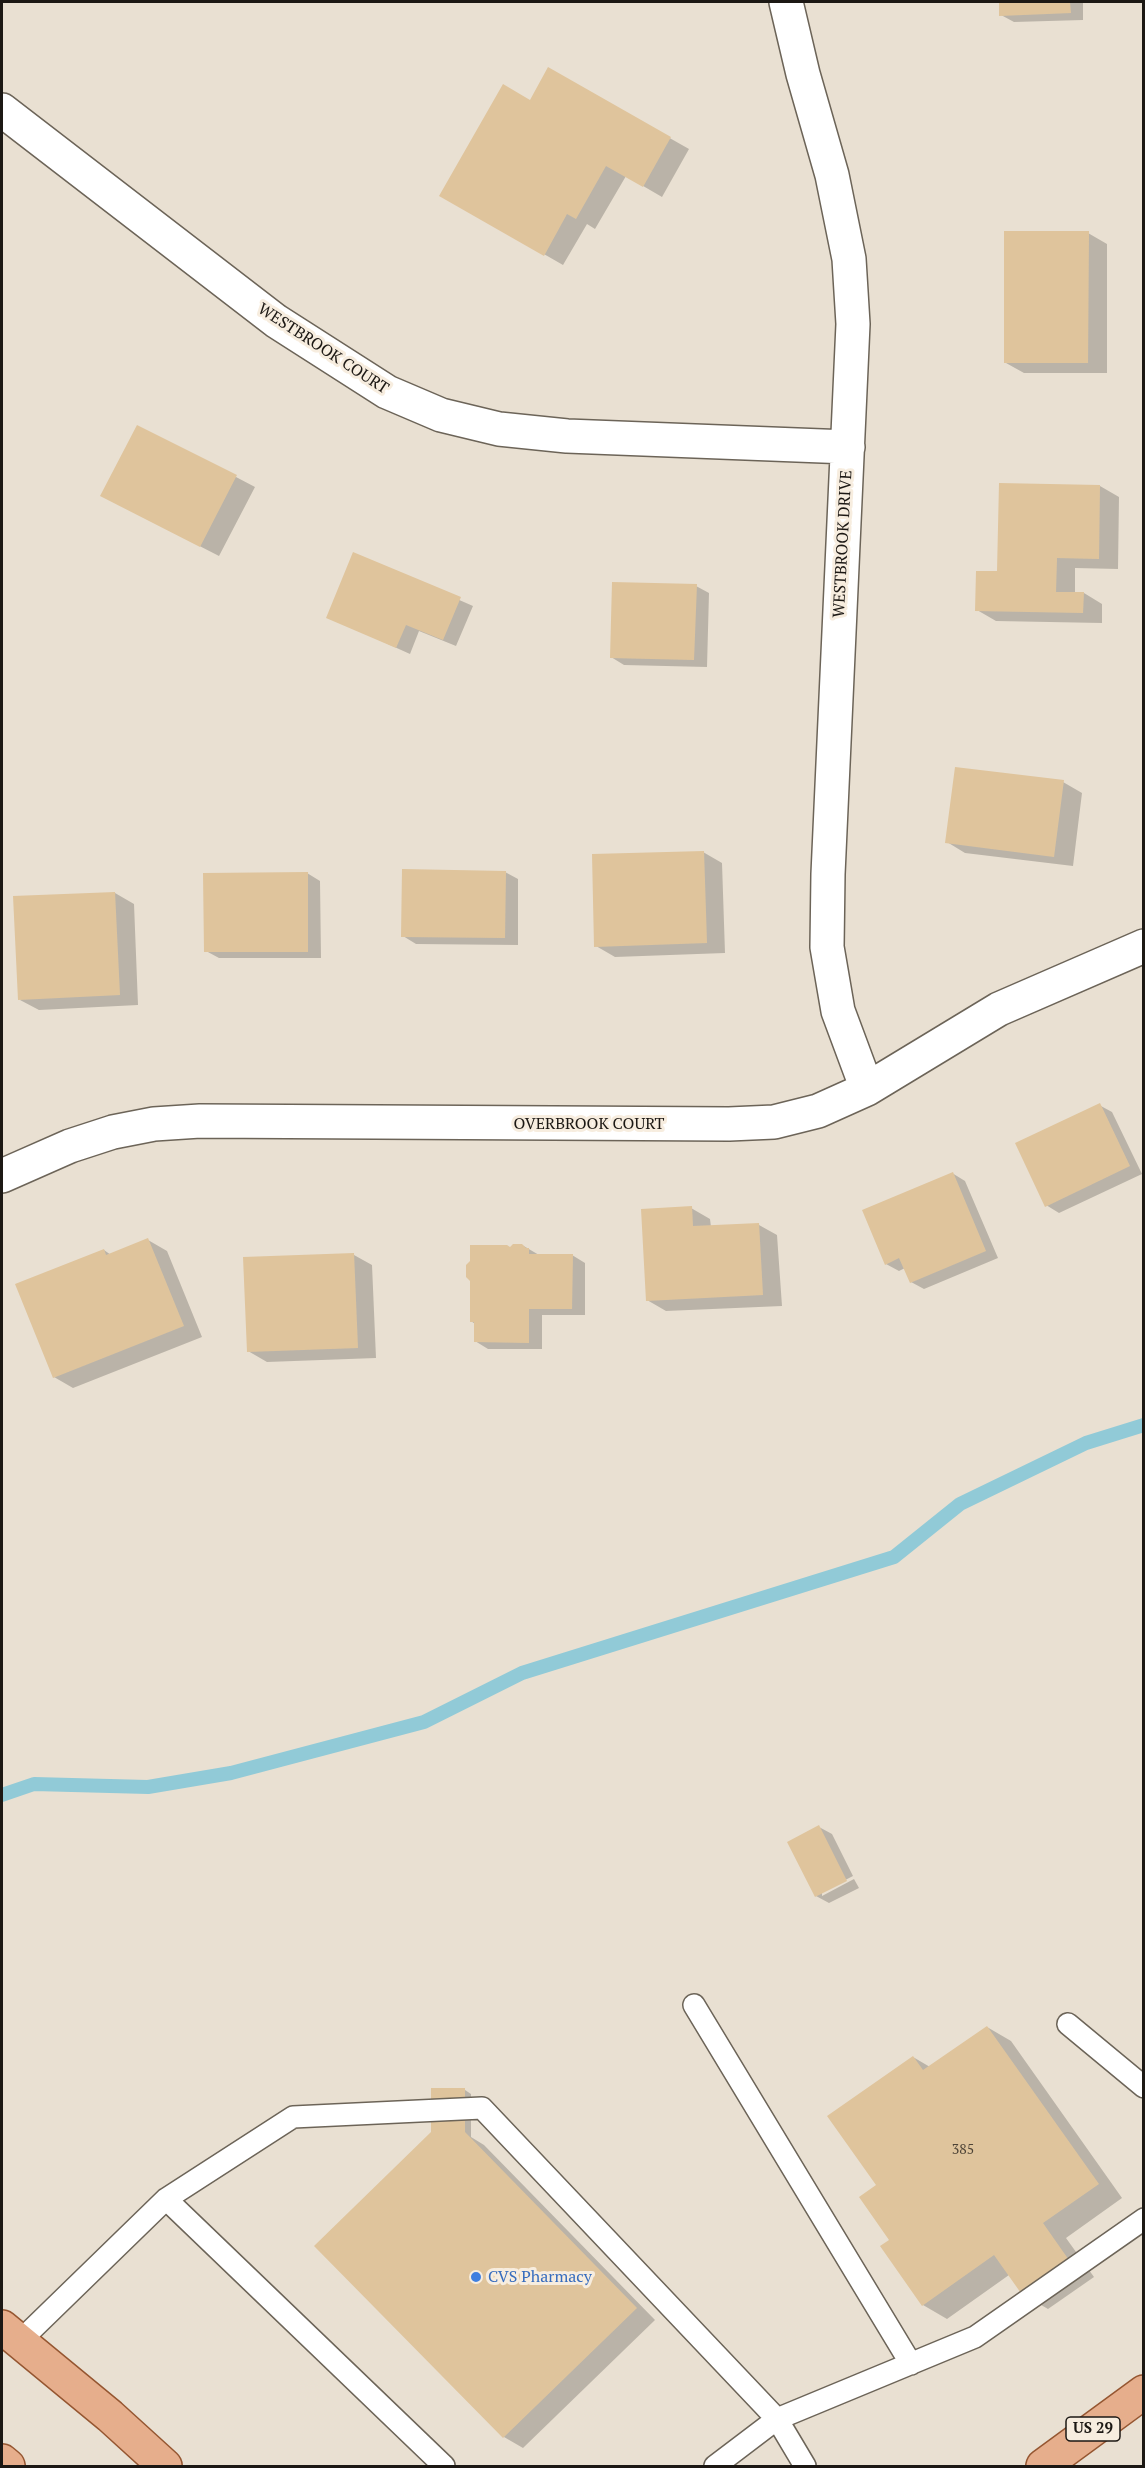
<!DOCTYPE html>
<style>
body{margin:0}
#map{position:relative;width:1145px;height:2468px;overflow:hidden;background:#e9e0d2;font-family:"PT Serif",serif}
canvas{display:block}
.frame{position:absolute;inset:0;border:3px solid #1c1814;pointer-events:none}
</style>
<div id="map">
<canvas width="1145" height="2468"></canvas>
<div class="frame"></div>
</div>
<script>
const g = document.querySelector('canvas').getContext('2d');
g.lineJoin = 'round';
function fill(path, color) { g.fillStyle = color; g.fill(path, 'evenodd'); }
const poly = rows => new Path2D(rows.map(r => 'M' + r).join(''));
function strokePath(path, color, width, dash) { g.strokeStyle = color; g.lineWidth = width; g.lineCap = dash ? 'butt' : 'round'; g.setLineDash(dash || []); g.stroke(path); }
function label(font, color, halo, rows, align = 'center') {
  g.font = font + ' "PT Serif",serif'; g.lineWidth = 6; g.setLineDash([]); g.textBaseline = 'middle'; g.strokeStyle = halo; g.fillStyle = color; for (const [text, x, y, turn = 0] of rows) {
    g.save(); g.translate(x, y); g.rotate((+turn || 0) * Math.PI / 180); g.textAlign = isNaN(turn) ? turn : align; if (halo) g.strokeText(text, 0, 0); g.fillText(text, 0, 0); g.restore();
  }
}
const shadow = poly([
 [1000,2,1083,2,1083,20,1014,22,1001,15],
 [548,69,689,149,662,197,626,176,595,229,587,224,563,265,441,195,530,102],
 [1088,233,1107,244,1107,373,1024,373,1006,363],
 [236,477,255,487,219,556,102,496],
 [1100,486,1119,497,1118,569,1075,568,1075,593,1084,593,1102,604,1102,623,996,621,977,610,998,573],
 [354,554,473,606,456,646,419,631,410,654,328,617],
 [696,586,709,593,707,667,624,665,611,657],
 [1063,782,1082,793,1073,866,965,853,947,842],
 [703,852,722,863,725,953,615,957,596,946],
 [505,872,518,879,518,945,416,944,403,936],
 [307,873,320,881,321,958,219,958,206,951],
 [115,893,134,904,138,1005,39,1010,20,1000],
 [1099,1105,1112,1112,1142,1174,1059,1213,1046,1205],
 [952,1173,965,1181,998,1258,924,1289,911,1282,905,1268,899,1271,886,1264],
 [691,1208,710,1219,711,1227,759,1225,777,1235,782,1306,666,1311,647,1300],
 [148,1240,167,1251,202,1337,73,1388,54,1377,104,1250,111,1255],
 [522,1245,539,1255,572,1255,585,1263,585,1315,542,1315,542,1349,488,1349,475,1341,475,1324,471,1321,510,1249],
 [354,1255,372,1265,376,1358,267,1362,248,1351],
 [819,1827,832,1834,853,1876,822,1892,822,1896,854,1879,859,1888,829,1903,816,1896],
 [987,2027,1011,2041,1122,2198,1066,2238,1094,2277,1048,2309,1024,2295,1009,2275,947,2319,923,2305,891,2240,878,2186,913,2057,930,2067],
 [465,2090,471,2094,471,2137,484,2145,655,2320,523,2448,504,2437,433,2133]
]);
const stream = poly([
 [2,1795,34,1784,148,1787,231,1773,424,1722,522,1673,894,1557,960,1504,1086,1443,1144,1425]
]);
const building = poly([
 [999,2,1070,2,1071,13,999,16],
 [548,67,671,137,643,187,606,166,576,219,567,214,544,256,439,196,503,84,530,100],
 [1004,231,1089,231,1088,363,1004,363],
 [137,425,237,475,200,547,100,496],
 [999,483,1100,485,1099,559,1057,558,1056,592,1084,592,1083,613,975,611,976,571,997,571],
 [353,552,461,597,443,640,406,625,396,648,326,618],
 [612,582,697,584,694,660,610,658],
 [955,767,1064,780,1054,857,945,843],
 [704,851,707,943,594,947,592,854],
 [402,869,506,871,505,938,401,937],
 [308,872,308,952,204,952,203,873],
 [115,892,120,995,18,1000,13,896],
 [1100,1103,1130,1166,1045,1207,1015,1143],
 [953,1172,986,1251,910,1283,899,1258,885,1265,862,1210],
 [692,1206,693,1226,759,1223,763,1295,646,1301,641,1209],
 [148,1238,184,1326,53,1378,15,1284,104,1249,106,1255],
 [513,1244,522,1244,526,1248,529,1248,529,1254,573,1254,572,1309,529,1309,529,1343,474,1342,474,1322,470,1322,470,1281,466,1277,466,1265,470,1261,470,1245,507,1245,510,1247],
 [354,1253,358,1348,247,1352,243,1257],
 [819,1825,847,1881,815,1897,787,1842],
 [987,2026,1099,2184,1043,2223,1071,2263,1023,2296,994,2255,922,2306,880,2246,889,2240,859,2197,876,2185,827,2116,913,2056,923,2070],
 [431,2088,465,2088,465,2132,637,2308,503,2438,314,2246,431,2132]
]);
const service = poly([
 [694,2005,911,2364],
 [1068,2024,1144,2087],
 [166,2199,444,2466],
 [20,2341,166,2199,293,2117,482,2108,777,2419,805,2466],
 [715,2466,777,2419,975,2337,1144,2219]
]);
const minor = poly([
 [786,2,803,74,832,175,849,259,853,324,828,874,827,947,838,1011,867,1089],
 [2,110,276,321,387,392,441,415,499,429,567,436,848,447],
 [2,1176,70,1146,113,1132,154,1124,200,1121,729,1124,774,1122,818,1111,867,1089,999,1009,1144,946]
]);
const primary = poly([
 [2,2327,110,2416,165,2466],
 [2,2461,8,2466],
 [1043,2466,1144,2392]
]);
const markers = [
 [476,2277,6,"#3f7fe0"]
];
const numberNames = [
 ["385",963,2150]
];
const shields = [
 [1093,2429,54]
];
const shieldNames = [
 ["US 29",1093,2429]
];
const streetNames = [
 ["WESTBROOK COURT",323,349,33],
 ["WESTBROOK DRIVE",843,544,-87],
 ["OVERBROOK COURT",589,1124]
];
const shopNames = [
 ["CVS Pharmacy",488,2277]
];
fill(shadow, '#0003');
strokePath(stream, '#91cad7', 14);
fill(building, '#dfc49c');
strokePath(service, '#6c6458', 24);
strokePath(minor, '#6c6458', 36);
strokePath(primary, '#955631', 36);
strokePath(service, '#fff', 21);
strokePath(minor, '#fff', 33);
strokePath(primary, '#e6ae8c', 33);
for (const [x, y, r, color] of markers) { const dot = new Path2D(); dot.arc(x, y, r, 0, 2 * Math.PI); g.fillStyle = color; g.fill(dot); strokePath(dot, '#f7eddf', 2); }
label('14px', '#4d4336', null, numberNames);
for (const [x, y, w] of shields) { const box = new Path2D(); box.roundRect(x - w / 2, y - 12, w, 24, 4.5); g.fillStyle = '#f7eddf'; g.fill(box); strokePath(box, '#1c1814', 1.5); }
label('bold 15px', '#1c1814', null, shieldNames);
label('16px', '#1c1814', '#f7eddf', streetNames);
label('16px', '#366cbe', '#f7eddf', shopNames, 'left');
</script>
